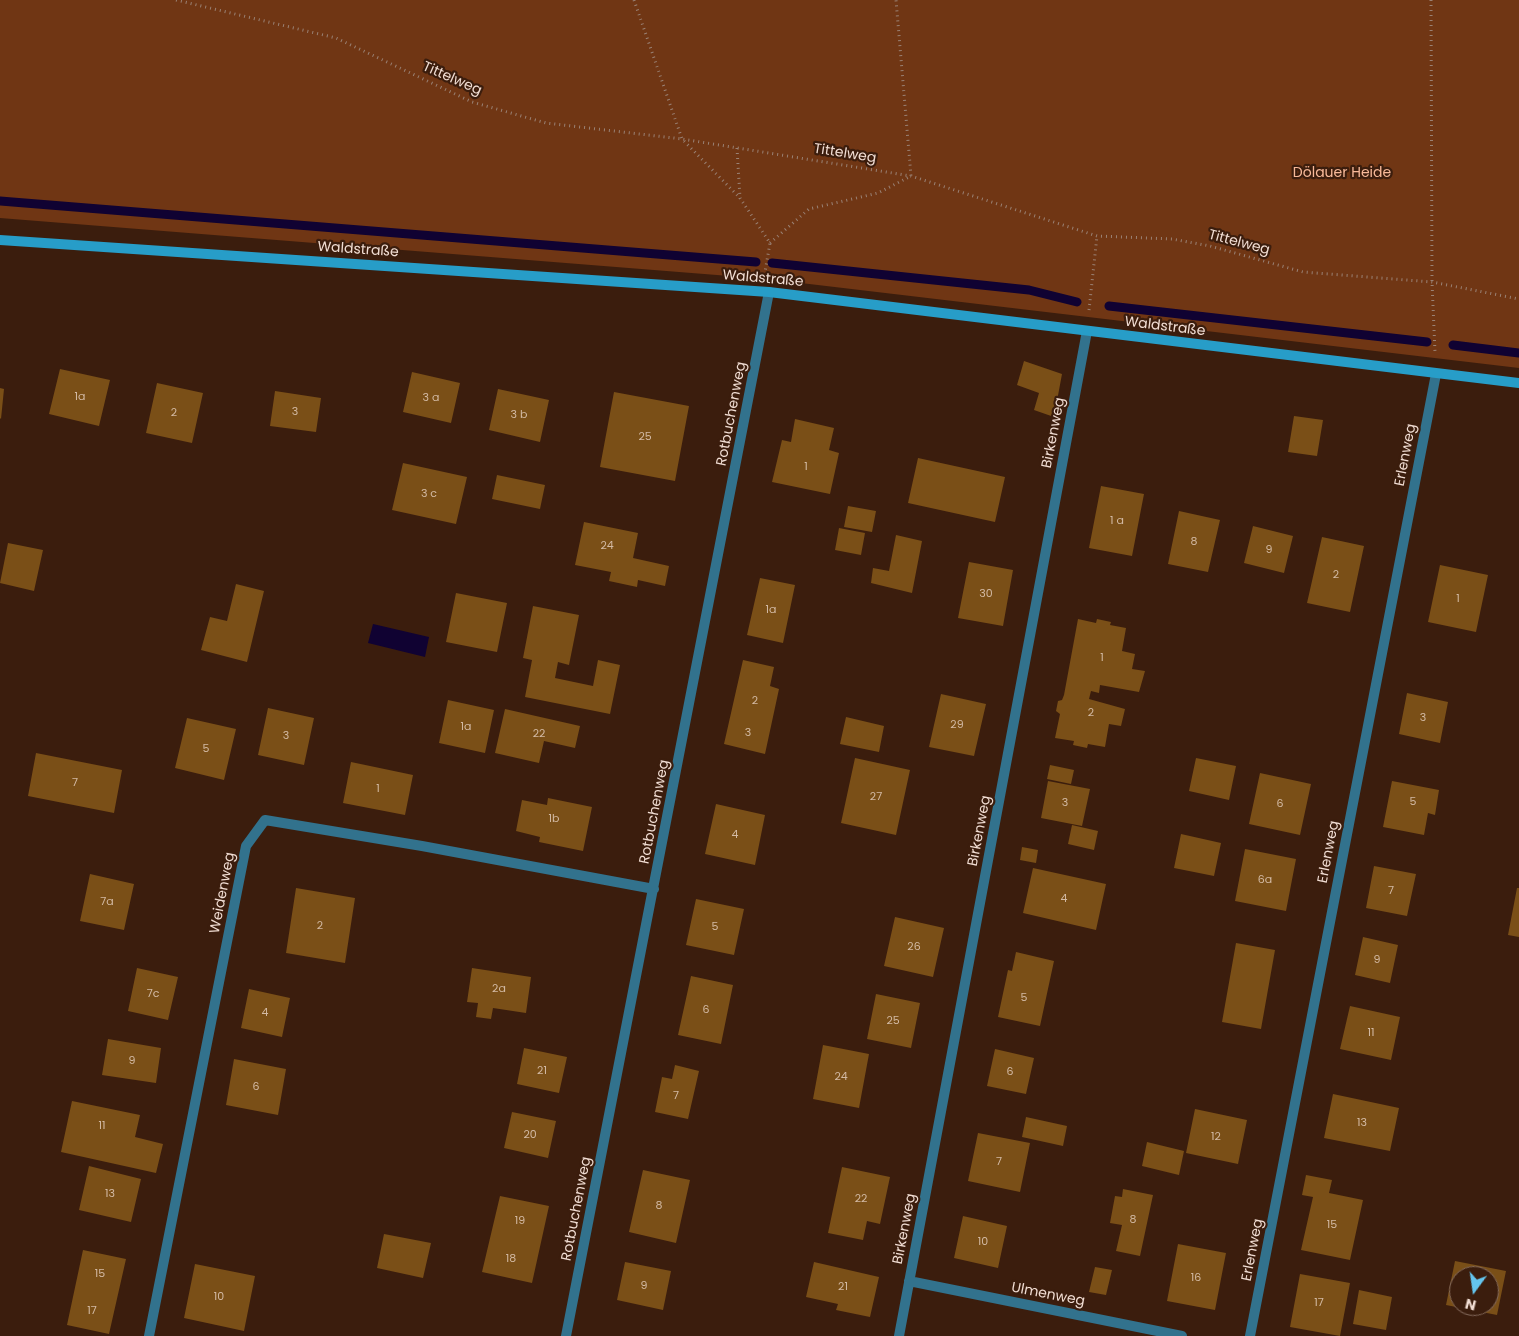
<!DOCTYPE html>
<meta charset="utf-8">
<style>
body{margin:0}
#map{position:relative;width:1519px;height:1336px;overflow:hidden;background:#3b1d0d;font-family:Poppins,sans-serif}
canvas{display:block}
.north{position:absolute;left:1449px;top:1266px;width:50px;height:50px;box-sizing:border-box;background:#3b1d0d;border:1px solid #846a5c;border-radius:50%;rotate:194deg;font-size:14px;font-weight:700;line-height:20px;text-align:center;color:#f1ddd3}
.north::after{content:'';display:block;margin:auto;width:18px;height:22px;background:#64c5ee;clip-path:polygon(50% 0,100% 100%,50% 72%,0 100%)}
</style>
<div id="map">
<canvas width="1519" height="1336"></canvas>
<div class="north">N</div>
</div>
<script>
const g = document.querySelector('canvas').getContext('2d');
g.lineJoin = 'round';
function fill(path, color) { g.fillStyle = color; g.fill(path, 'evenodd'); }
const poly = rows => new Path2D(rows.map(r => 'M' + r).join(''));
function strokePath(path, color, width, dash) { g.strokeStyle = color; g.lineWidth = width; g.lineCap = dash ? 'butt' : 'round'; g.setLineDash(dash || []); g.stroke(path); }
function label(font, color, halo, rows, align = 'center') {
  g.font = font + ' Poppins,sans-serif'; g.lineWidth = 4.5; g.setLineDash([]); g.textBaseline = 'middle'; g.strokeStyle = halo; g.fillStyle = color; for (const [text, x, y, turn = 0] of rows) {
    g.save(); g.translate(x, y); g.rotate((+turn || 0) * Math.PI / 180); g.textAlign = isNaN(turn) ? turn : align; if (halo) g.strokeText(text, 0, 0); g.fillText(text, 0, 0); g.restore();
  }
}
const green = poly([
 [0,0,1519,0,1519,368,767,279,0,218]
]);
const water = poly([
 [373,624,429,637,425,657,368,643]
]);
const stream = poly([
 [0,201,756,262],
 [772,263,1029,290,1077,302],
 [1109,306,1427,342],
 [1453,345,1519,353]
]);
const building = poly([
 [1024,361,1062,374,1054,417,1034,410,1039,393,1017,385],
 [60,369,110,380,99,426,49,414],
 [412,372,460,383,451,423,403,412],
 [157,383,203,393,192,443,146,433],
 [0,388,4,389,1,419,0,418],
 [498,389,549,400,540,442,489,430],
 [275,391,321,398,316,432,270,426],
 [614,392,689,406,675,481,600,467],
 [1294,416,1323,420,1317,456,1288,452],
 [795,419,834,428,829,450,839,453,830,494,772,482,782,440,791,442],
 [918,458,1005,477,995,522,908,503],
 [403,463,467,477,456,524,392,510],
 [497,475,545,485,540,509,492,499],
 [1101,486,1144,494,1132,556,1089,548],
 [848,506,876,511,872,532,844,527],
 [1179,511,1220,520,1208,572,1168,564],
 [584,522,638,533,633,558,669,566,665,586,638,580,637,587,609,581,611,572,575,565],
 [1253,526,1293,536,1284,573,1244,563],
 [839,528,865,533,861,555,835,550],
 [896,535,922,541,912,593,871,583,873,568,889,571],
 [1322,537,1364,546,1350,612,1307,603],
 [8,543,43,550,34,591,0,583],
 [969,562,1013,570,1003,626,958,618],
 [1440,565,1488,575,1476,632,1428,622],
 [760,578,795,585,783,643,747,635],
 [236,584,264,591,247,662,201,650,210,617,227,621],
 [456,593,507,603,497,652,446,642],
 [533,606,579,615,569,665,558,662,555,678,593,686,598,660,620,665,610,714,525,697,532,660,523,658],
 [1078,619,1096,623,1097,619,1111,622,1110,625,1126,628,1122,651,1135,654,1132,669,1145,671,1139,692,1100,685,1099,693,1091,691,1089,699,1125,709,1121,726,1109,724,1105,747,1088,744,1087,748,1073,745,1074,741,1055,738,1060,714,1056,711,1058,701,1062,700,1064,695],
 [743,660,774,667,770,686,779,689,765,754,724,744],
 [1407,693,1448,702,1440,743,1399,734],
 [941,694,986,704,974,756,929,747],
 [448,700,494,710,485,753,439,743],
 [268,708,314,718,304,765,258,755],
 [505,709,580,726,575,748,544,741,539,763,495,753],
 [846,717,884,726,879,752,840,744],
 [187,718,236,729,224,780,175,768],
 [36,753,122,770,114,813,28,796],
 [855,758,910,770,896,835,841,823],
 [1196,758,1236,766,1229,800,1189,791],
 [351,762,413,775,405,815,343,803],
 [1050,765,1074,770,1071,784,1047,779],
 [1260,773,1311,784,1300,835,1249,824],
 [1048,781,1090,789,1082,826,1041,818],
 [1392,781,1439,790,1435,815,1428,813,1424,835,1383,827],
 [548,798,592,807,583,851,539,842,540,837,516,831,522,800,547,805],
 [716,804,765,815,755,865,705,854],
 [1072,825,1098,831,1094,850,1068,844],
 [1181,834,1221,843,1214,876,1174,868],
 [1022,847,1038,850,1036,863,1020,860],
 [1245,849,1296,859,1286,911,1235,901],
 [1374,866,1416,874,1407,916,1366,908],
 [1033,868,1106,884,1096,930,1023,913],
 [90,874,134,884,124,930,80,921],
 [296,888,355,898,345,963,286,953],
 [1517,888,1519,888,1519,937,1508,935],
 [696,899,744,909,734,955,686,945],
 [895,917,944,928,933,977,884,966],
 [1363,937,1398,945,1390,983,1355,975],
 [1236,943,1275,950,1261,1029,1222,1022],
 [1016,952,1054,961,1040,1026,998,1017,1008,970,1012,971],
 [137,968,178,977,168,1020,128,1011],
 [472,968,531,977,526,1013,493,1008,491,1019,476,1017,478,1003,467,1002],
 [691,976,733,985,721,1044,678,1035],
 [249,989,290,998,282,1037,241,1028],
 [876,994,920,1003,911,1048,867,1039],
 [1350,1006,1400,1017,1391,1060,1340,1049],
 [108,1039,161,1048,156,1083,102,1075],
 [823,1045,869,1054,859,1108,813,1099],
 [524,1048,567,1057,559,1093,517,1084],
 [995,1049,1034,1058,1026,1094,987,1086],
 [234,1059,286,1069,278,1115,226,1105],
 [675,1065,699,1071,688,1119,655,1112,662,1077,672,1079],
 [1333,1094,1399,1108,1390,1151,1324,1138],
 [72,1101,140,1115,135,1137,163,1144,156,1173,61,1152],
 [1195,1109,1247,1120,1238,1164,1186,1153],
 [512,1112,556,1121,548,1158,504,1148],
 [1026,1117,1067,1126,1063,1146,1022,1137],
 [978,1133,1030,1143,1020,1192,968,1181],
 [1147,1142,1184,1151,1179,1175,1142,1166],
 [89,1166,141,1179,131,1222,79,1210],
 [842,1167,890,1177,880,1224,867,1221,863,1240,828,1233],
 [643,1170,690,1180,676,1243,629,1232],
 [1306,1175,1332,1180,1329,1193,1363,1200,1350,1260,1301,1250,1313,1197,1302,1195],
 [1123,1189,1153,1195,1140,1256,1116,1251,1122,1225,1110,1223,1115,1196,1122,1197],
 [500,1196,549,1206,532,1283,482,1272],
 [963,1216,1007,1226,998,1268,954,1258],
 [384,1234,431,1243,423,1278,377,1268],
 [1178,1244,1226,1253,1215,1310,1167,1301],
 [83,1250,126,1259,109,1334,67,1325],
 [1455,1261,1506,1271,1497,1315,1446,1305],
 [1459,1276,1489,1276,1489,1306,1459,1306],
 [625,1262,671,1271,663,1310,617,1300],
 [814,1262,879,1277,870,1317,836,1310,838,1304,806,1297],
 [195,1264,255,1276,244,1331,184,1318],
 [1095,1267,1112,1270,1106,1295,1089,1292],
 [1300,1274,1350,1283,1340,1336,1290,1327],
 [1359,1290,1392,1297,1386,1330,1353,1324]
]);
const path = poly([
 [176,0,336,38,472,102,546,123,682,139,911,176,1097,236,1172,239,1210,246,1303,272,1432,282,1519,299],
 [634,0,682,139,740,198],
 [1431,0,1432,282,1435,352],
 [737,148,740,198,770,243,765,272],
 [770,243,809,209,878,193,911,176,896,0],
 [1089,310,1097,236]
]);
const street = poly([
 [909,1281,1182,1336],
 [149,1336,246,846,265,820,422,846,654,889],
 [566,1336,769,292],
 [899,1336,1087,331],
 [1250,1336,1436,374]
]);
const secondary = poly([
 [0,240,769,292,1519,383]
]);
const numberNames = [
 ["1a",80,397],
 ["3 a",431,398],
 ["3",295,412],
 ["2",174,413],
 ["3 b",519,415],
 ["25",645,437],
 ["1",806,467],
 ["3 c",429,494],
 ["1 a",1117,521],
 ["8",1194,542],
 ["24",607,546],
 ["9",1269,550],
 ["2",1336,575],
 ["30",986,594],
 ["1",1458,599],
 ["1a",771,610],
 ["1",1102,658],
 ["2",755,701],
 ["2",1091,713],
 ["3",1423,718],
 ["29",957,725],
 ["1a",466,727],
 ["3",748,733],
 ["22",539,734],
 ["3",286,736],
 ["5",206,749],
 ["7",75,783],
 ["1",378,789],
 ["27",876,797],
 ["5",1413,802],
 ["3",1065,803],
 ["6",1280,804],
 ["1b",554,819],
 ["4",735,835],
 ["6a",1265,880],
 ["7",1391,891],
 ["4",1064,899],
 ["7a",107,902],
 ["2",320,926],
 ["5",715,927],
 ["26",914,947],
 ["9",1377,960],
 ["2a",499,989],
 ["7c",153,994],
 ["5",1024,998],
 ["6",706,1010],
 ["4",265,1013],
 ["25",893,1021],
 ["11",1371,1033],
 ["9",132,1061],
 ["21",542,1071],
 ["6",1010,1072],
 ["24",841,1077],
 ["6",256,1087],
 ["7",676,1096],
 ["13",1362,1123],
 ["11",102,1126],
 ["20",530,1135],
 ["12",1216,1137],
 ["7",999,1162],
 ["13",110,1194],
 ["22",861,1199],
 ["8",659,1206],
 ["8",1133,1220],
 ["19",520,1221],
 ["15",1332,1225],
 ["10",983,1242],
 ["18",511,1259],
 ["15",100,1274],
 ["16",1196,1278],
 ["9",644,1286],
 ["21",843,1287],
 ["10",219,1297],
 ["17",1319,1303],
 ["17",92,1311]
];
const streetNames = [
 ["Tittelweg",452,79,24],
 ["Tittelweg",845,154,9],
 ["Tittelweg",1239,243,15],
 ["Waldstraße",358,250,4],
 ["Waldstraße",763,279,5],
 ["Waldstraße",1165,327,7],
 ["Rotbuchenweg",732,414,-79],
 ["Birkenweg",1054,433,-79],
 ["Erlenweg",1406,455,-79],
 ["Rotbuchenweg",655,812,-79],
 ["Birkenweg",980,831,-79],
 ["Erlenweg",1329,852,-79],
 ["Weidenweg",223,893,-79],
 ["Rotbuchenweg",577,1209,-79],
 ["Birkenweg",905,1229,-79],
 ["Erlenweg",1253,1250,-79],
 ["Ulmenweg",1048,1295,11]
];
const parkNames = [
 ["Dölauer Heide",1342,173]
];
fill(green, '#703614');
fill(water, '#100232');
strokePath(stream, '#100232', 9);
fill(building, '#7a4f17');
strokePath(path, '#9a8275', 3, [1, 4]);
strokePath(street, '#32728d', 10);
strokePath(secondary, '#279dc8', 10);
label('11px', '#d3baa4', null, numberNames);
label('14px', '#f1ddd3', '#3b1d0d', streetNames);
label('14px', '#f8b999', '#3b1d0d', parkNames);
</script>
